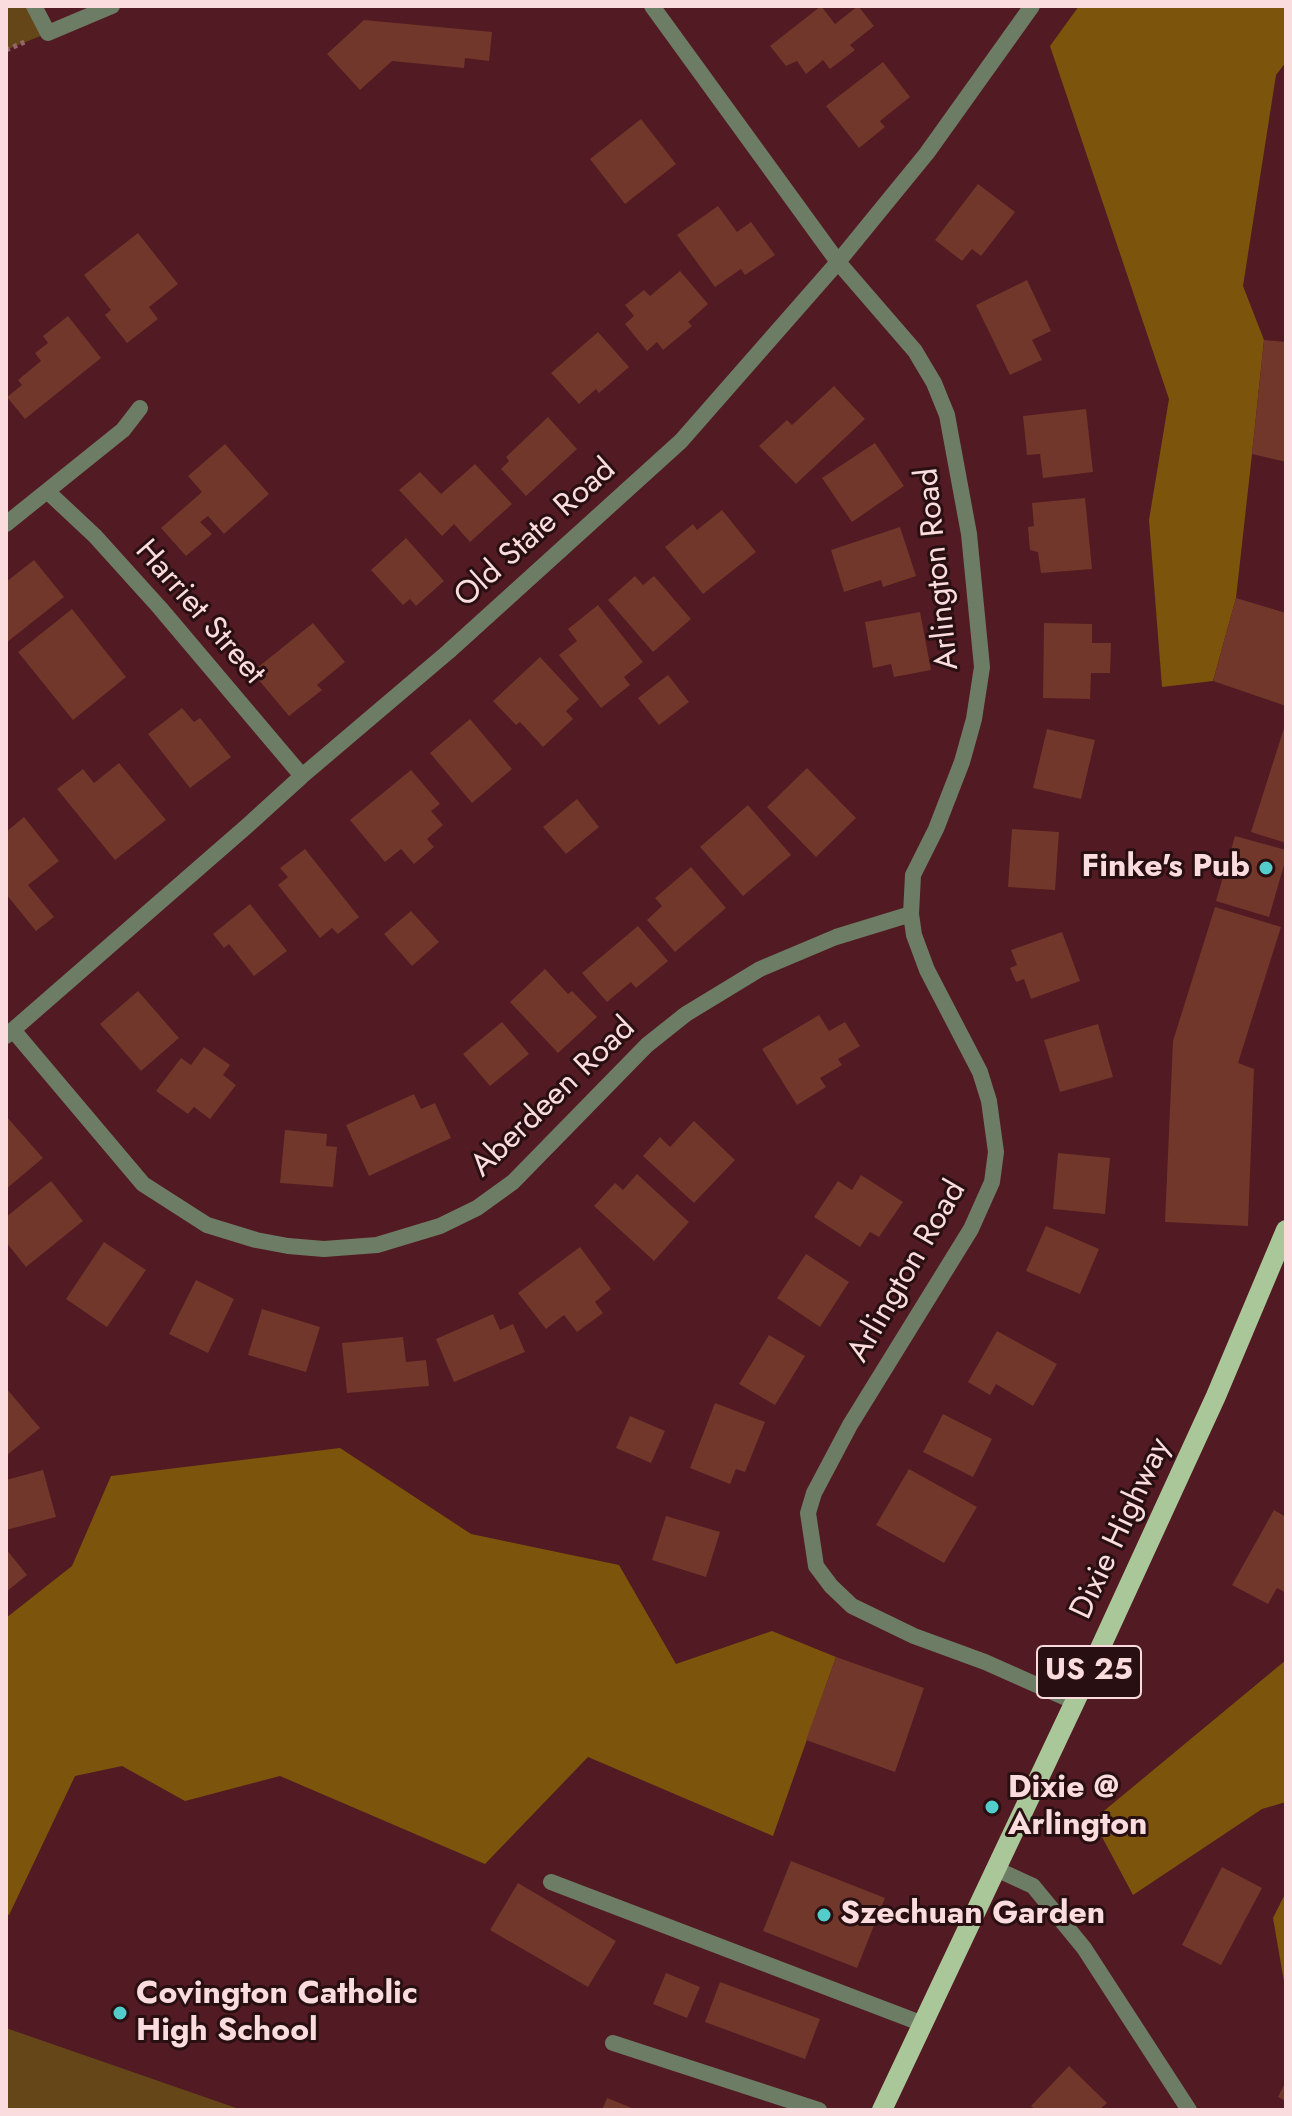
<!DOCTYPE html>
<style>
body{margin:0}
#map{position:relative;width:1292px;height:2116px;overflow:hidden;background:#521a22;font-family:Jost,sans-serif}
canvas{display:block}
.frame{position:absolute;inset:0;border:8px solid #fbdcde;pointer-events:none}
</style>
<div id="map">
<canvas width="1292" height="2116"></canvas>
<div class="frame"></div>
</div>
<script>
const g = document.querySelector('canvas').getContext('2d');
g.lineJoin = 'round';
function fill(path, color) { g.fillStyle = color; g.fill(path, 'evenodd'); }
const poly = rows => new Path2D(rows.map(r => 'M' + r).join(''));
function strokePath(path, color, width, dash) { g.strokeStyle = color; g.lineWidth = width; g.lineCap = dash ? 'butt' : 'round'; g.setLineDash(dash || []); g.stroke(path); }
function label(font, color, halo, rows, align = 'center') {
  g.font = font + ' Jost,sans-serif'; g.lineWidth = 6; g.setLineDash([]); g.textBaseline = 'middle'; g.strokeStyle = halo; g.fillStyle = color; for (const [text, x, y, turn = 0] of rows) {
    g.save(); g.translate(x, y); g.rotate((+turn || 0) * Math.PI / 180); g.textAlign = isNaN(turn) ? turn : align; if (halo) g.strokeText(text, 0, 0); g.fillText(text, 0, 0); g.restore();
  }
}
const green = poly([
 [6,6,34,6,48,33,6,50],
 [6,2028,242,2110,6,2110]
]);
const forest = poly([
 [1079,6,1286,6,1286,62,1276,75,1243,286,1264,340,1252,454,1236,598,1213,681,1162,687,1149,520,1169,399,1050,46],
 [340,1448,471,1534,619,1565,676,1664,772,1631,836,1657,773,1836,588,1757,485,1864,280,1776,185,1801,122,1766,75,1776,9,1915,6,1914,6,1618,72,1566,111,1476],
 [1286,1660,1286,1802,1262,1809,1133,1895,1093,1820],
 [1286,1892,1286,1993,1273,1918]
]);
const building = poly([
 [821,6,835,24,858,6,874,26,850,45,855,50,830,69,823,60,806,74,797,61,786,66,770,46],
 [364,20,492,32,489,61,465,58,464,68,392,61,360,90,327,54],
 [883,62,910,97,880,121,885,127,859,148,826,106],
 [641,119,676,164,625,204,590,159],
 [978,184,1015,212,981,256,972,249,962,261,935,240],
 [718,206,737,232,751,222,775,255,745,275,741,269,715,287,677,235],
 [138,233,178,284,149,307,158,319,127,343,105,315,111,310,84,275],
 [680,271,708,304,688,322,692,326,663,350,657,342,647,351,625,324,634,316,625,305,644,290,650,296],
 [1027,280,1051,331,1032,340,1042,360,1010,375,976,305],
 [68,316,101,358,25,419,7,397,22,385,18,380,41,361,35,353,48,343,43,336],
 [598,332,629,367,599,393,596,389,579,404,551,373],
 [1264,340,1286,342,1286,462,1252,454],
 [834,386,865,419,796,484,759,446,787,420,792,425],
 [1086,409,1093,472,1043,478,1040,454,1027,455,1023,416],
 [548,417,577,449,526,496,501,469,509,461,506,457],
 [875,443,904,486,852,522,822,478],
 [225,444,269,494,224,534,208,516,200,522,212,534,186,556,161,528,202,492,188,476],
 [475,464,512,504,470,542,454,524,442,536,399,490,420,472,441,494],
 [1085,498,1092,569,1041,573,1038,552,1030,550,1028,527,1034,526,1032,503],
 [722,510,756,552,703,594,665,547,693,524,697,530],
 [900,527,916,576,883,587,881,580,844,592,831,550],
 [406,538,444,581,416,606,410,599,403,605,371,570],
 [34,560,64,597,6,643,6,582],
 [635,576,643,585,654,576,691,619,653,652,608,600],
 [1236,598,1286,613,1286,706,1213,681],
 [598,605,643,662,624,677,630,685,601,708,559,655,577,641,568,629],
 [72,609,126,677,73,720,18,652],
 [920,612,931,670,894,677,891,664,873,668,865,622],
 [313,623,345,662,317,685,322,690,289,716,252,672],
 [1044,623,1092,624,1092,643,1111,643,1110,673,1091,673,1090,699,1043,698],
 [540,657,579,699,566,711,573,719,543,747,520,722,516,725,493,701],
 [668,675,689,702,659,725,638,698],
 [182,708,194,722,200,718,231,757,190,788,148,734],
 [470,719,512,769,472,803,430,753],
 [1286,722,1286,843,1251,832],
 [1047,729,1095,740,1081,799,1033,788],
 [119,763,166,820,115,860,57,789,83,769,94,783],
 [807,768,856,818,816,857,767,807],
 [411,770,440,804,431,811,443,825,427,839,434,847,414,864,401,849,385,862,350,820],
 [577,799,599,827,566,854,543,827],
 [748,805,791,855,743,896,700,847],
 [24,817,59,861,28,885,54,917,36,931,6,894,6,832],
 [1012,829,1059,832,1055,890,1008,887],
 [1235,836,1286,850,1286,858,1269,917,1216,901],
 [305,849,359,917,338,934,332,928,320,938,278,885,288,877,280,868],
 [691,867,726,908,675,952,647,920,662,906,655,898],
 [250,904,287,951,254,976,229,944,224,948,213,934],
 [1215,907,1281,927,1238,1063,1254,1069,1248,1226,1165,1222,1173,1041],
 [411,911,439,942,412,966,384,934],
 [638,926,668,961,636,988,631,982,607,1002,582,973],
 [1062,932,1080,981,1031,999,1024,979,1016,982,1010,968,1017,965,1011,950],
 [545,969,568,994,572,991,597,1017,558,1053,510,1002],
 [138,991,179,1038,141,1071,100,1024],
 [819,1015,829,1031,845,1022,860,1046,838,1059,842,1065,820,1078,826,1087,797,1105,762,1049],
 [502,1022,529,1054,490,1086,463,1054],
 [1098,1024,1113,1077,1060,1092,1044,1040],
 [204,1047,230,1065,223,1075,236,1085,210,1119,194,1107,188,1114,156,1091,181,1058,191,1065],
 [414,1094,421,1109,435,1103,451,1138,369,1176,346,1125],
 [6,1116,43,1158,6,1189],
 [694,1121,735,1160,694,1203,643,1156,660,1137,670,1147],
 [285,1130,327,1134,326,1146,337,1147,333,1187,280,1183],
 [1058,1153,1110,1158,1105,1214,1053,1209],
 [637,1174,689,1222,654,1261,594,1206,615,1183,623,1190],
 [861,1175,903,1202,879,1237,870,1232,860,1247,814,1217,838,1181,852,1190],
 [51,1181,83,1221,26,1267,6,1242,6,1217],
 [1046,1226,1099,1249,1080,1294,1026,1271],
 [104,1242,146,1270,107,1327,66,1299],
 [580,1247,611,1289,595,1302,603,1313,577,1332,564,1315,546,1329,518,1293],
 [806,1254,849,1282,820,1327,777,1298],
 [196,1280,234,1299,208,1353,169,1334],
 [262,1309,320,1327,306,1372,248,1355],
 [493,1314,500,1330,513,1324,525,1352,454,1382,436,1339],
 [997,1331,1057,1364,1033,1406,996,1384,990,1395,968,1382],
 [769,1335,805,1356,775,1405,739,1384],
 [403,1337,406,1362,426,1360,429,1386,347,1393,342,1343],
 [6,1388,40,1428,6,1456],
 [715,1403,765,1422,745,1472,736,1469,730,1484,690,1468],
 [943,1414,992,1439,973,1477,923,1452],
 [630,1416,665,1431,651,1463,616,1448],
 [909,1469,977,1507,944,1563,876,1525],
 [43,1470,56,1517,6,1530,6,1480],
 [1274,1510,1286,1517,1286,1593,1277,1588,1268,1604,1232,1585],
 [666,1516,720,1532,706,1577,652,1560],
 [6,1549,27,1575,6,1592],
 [836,1657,924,1688,895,1772,806,1740],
 [791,1861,885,1898,857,1968,763,1931],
 [1222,1867,1262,1888,1221,1965,1182,1945],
 [518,1883,616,1941,588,1987,490,1930],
 [666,1973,700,1987,687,2018,653,2004],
 [720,1982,820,2019,805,2059,705,2022],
 [1069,2066,1107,2103,1099,2110,1036,2110,1031,2106],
 [1286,2081,1286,2101,1278,2097],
 [607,2098,637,2110,602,2110]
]);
const path = poly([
 [6,50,27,41]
]);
const lane = poly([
 [551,1882,923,2024],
 [613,2043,819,2110]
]);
const street = poly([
 [34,6,48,33,112,6],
 [652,6,838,262,915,351,934,383,947,415,969,534,982,667,974,719,962,762,936,829,913,875,911,914,914,935,927,970,980,1072,989,1101,996,1152,992,1182,971,1229,850,1425,814,1493,808,1513,816,1566,831,1586,852,1606,914,1636,985,1662,1075,1702],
 [48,492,95,536,160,608,302,776],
 [6,524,123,430,140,408],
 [13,1030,143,1184,207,1225,256,1240,288,1246,324,1249,377,1245,440,1226,477,1208,513,1182,647,1045,686,1014,760,969,836,937,911,914],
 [6,1036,247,826,302,776,448,652,681,441,838,262,927,153,1032,6],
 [996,1869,1033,1886,1084,1948,1189,2110]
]);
const primary = poly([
 [882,2110,1097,1655,1216,1396,1286,1230]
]);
const markers = [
 [1266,868,8,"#52cdcc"],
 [992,1807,8,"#52cdcc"],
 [824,1915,8,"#52cdcc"],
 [120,2013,8,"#52cdcc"]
];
const shields = [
 [1089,1672,104]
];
const shieldNames = [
 ["US 25",1089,1672]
];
const streetNames = [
 ["Old State Road",536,534,-42],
 ["Arlington Road",939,569,-96],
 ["Harriet Street",199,613,49],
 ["Aberdeen Road",554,1098,-44],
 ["Arlington Road",908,1272,-60],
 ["Dixie Highway",1122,1529,-65]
];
const poiNames = [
 ["Finke's Pub",1250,868,"right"],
 ["Dixie @",1008,1789],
 ["Arlington",1008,1826],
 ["Szechuan Garden",840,1915],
 ["Covington Catholic",136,1995],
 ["High School",136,2032]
];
fill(green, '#644619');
fill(forest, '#7d540c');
fill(building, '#70372a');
strokePath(path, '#94656b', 5, [4, 4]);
strokePath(lane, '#6d7c65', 16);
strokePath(street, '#6d7c65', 16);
strokePath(primary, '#aac799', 20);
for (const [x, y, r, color] of markers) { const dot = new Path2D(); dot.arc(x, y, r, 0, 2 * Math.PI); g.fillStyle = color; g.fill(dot); strokePath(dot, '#280f12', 3); }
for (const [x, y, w] of shields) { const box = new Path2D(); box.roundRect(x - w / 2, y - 26, w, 52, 6); g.fillStyle = '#280f12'; g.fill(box); strokePath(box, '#fbdcde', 2); }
label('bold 30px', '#fbdcde', null, shieldNames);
label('32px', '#fbdcde', '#280f12', streetNames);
label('bold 32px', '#fbdcde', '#280f12', poiNames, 'left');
</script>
